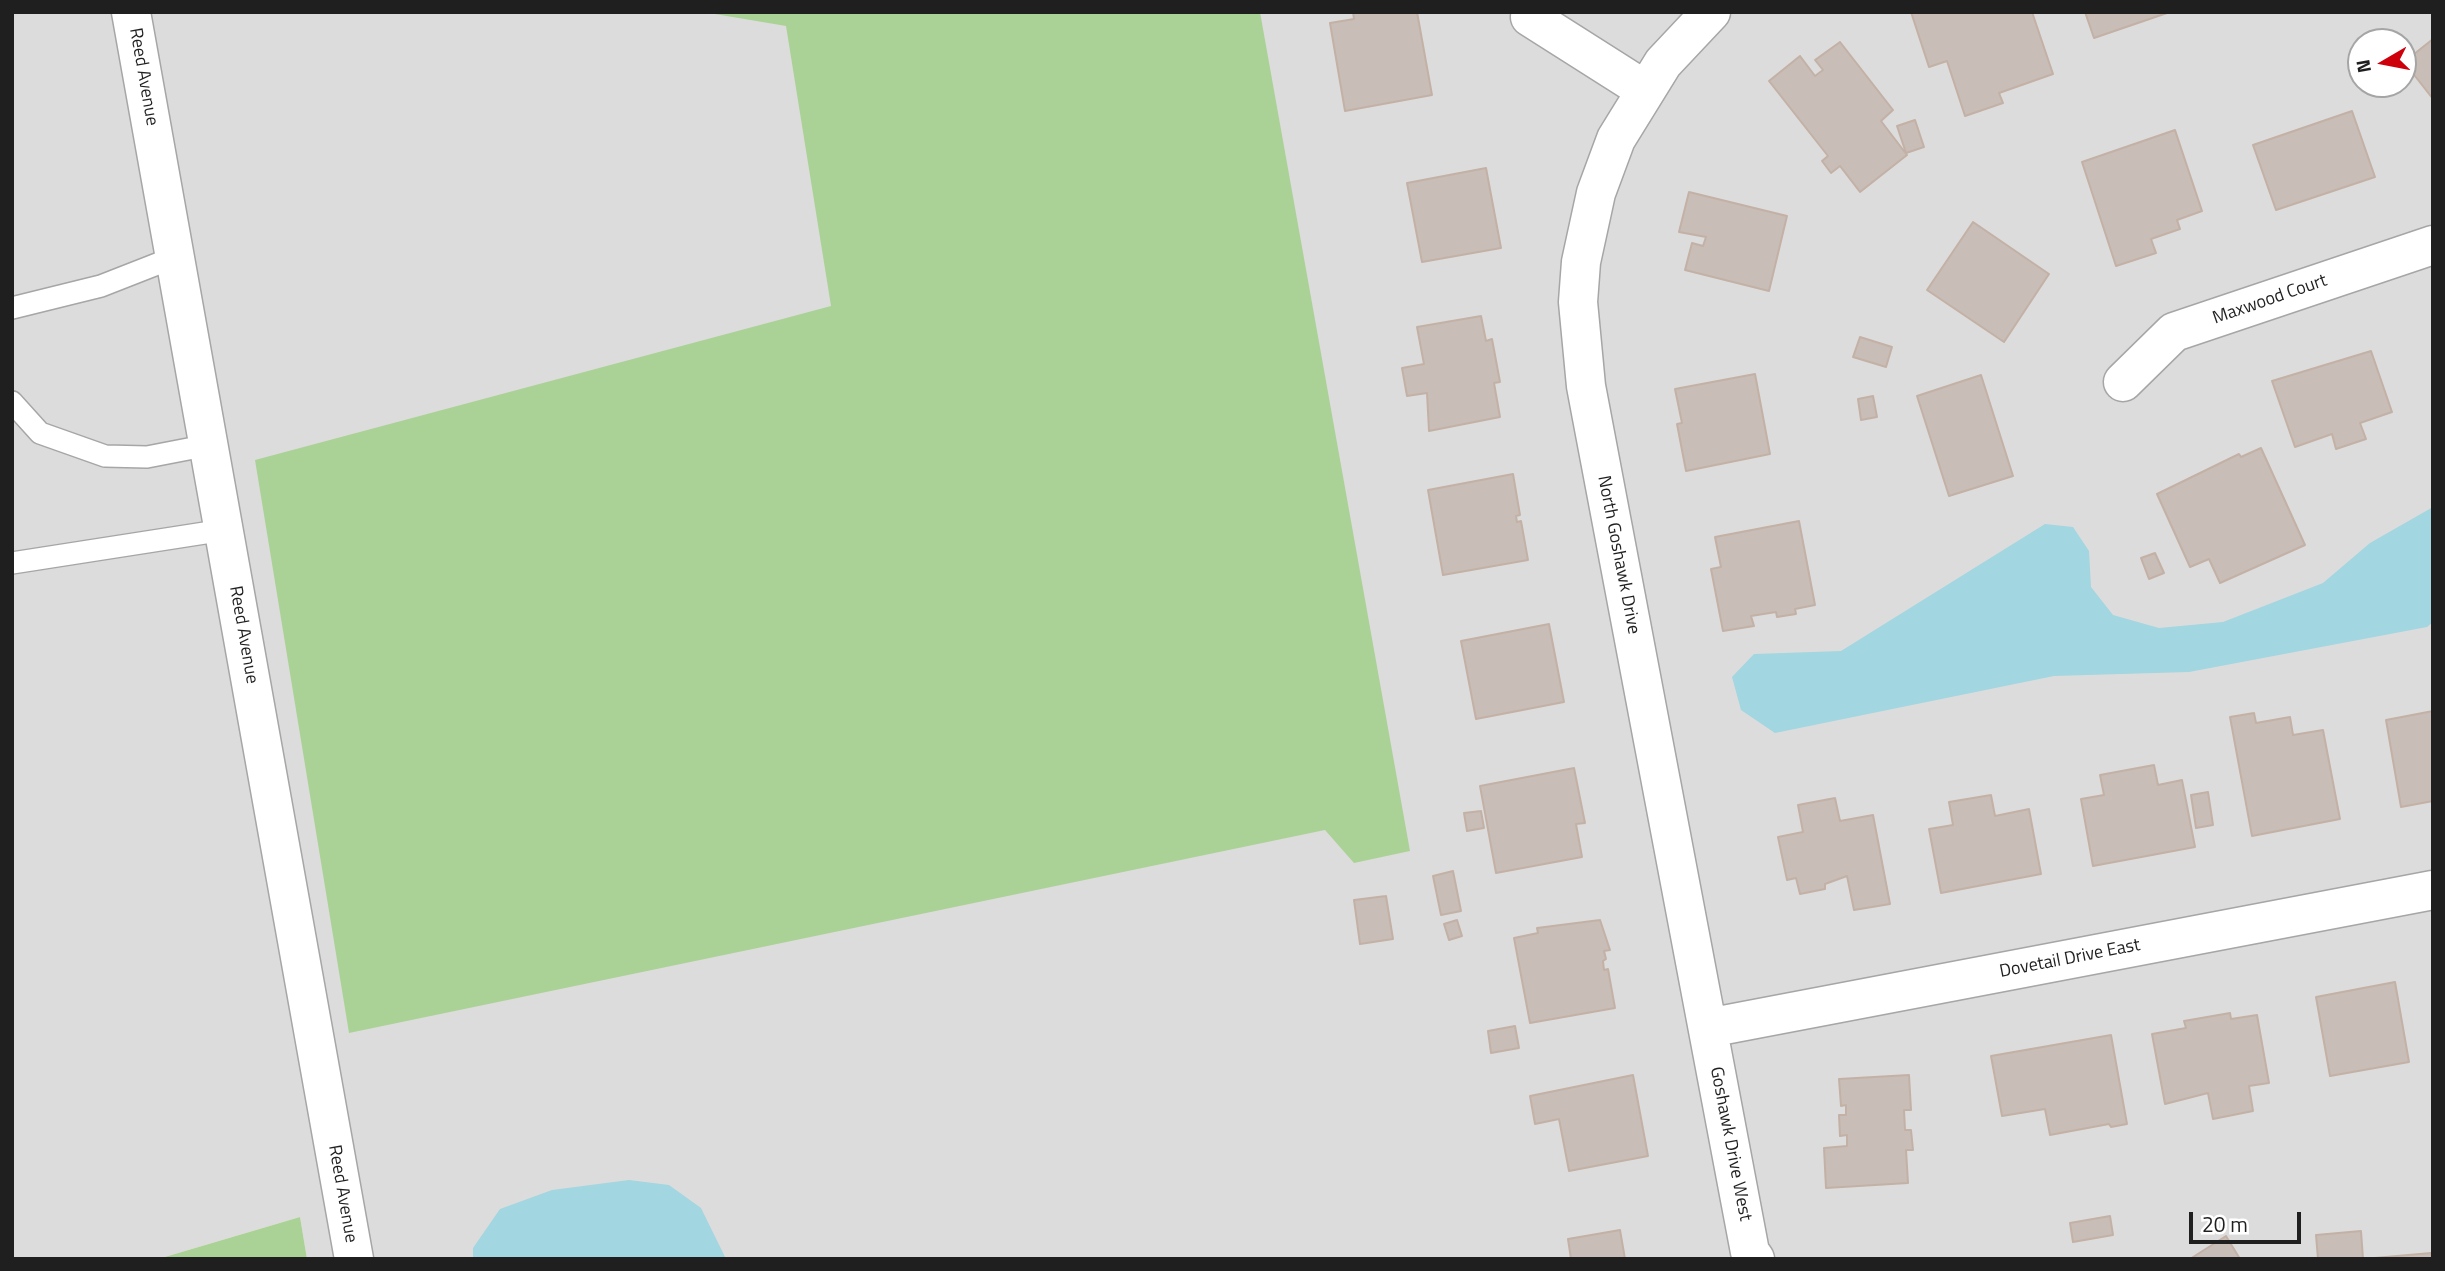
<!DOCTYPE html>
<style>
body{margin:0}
#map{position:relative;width:2445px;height:1271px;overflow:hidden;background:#f0ece4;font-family:"Titillium Web",sans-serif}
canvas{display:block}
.frame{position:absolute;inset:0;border:14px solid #1f1f1f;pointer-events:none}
.north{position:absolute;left:2347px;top:28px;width:70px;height:70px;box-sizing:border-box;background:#fff;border:2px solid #a5a5a5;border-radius:50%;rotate:260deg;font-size:19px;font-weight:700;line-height:28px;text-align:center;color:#1f1f1f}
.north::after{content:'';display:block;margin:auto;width:24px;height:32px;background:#cd000b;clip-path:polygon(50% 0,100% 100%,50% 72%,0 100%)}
.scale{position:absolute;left:2189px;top:1212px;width:112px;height:32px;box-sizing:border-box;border:4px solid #1f1f1f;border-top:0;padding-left:9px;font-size:21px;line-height:24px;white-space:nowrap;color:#1f1f1f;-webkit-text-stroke:5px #fff;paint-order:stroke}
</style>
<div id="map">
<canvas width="2445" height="1271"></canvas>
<div class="frame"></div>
<div class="north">N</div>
<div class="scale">20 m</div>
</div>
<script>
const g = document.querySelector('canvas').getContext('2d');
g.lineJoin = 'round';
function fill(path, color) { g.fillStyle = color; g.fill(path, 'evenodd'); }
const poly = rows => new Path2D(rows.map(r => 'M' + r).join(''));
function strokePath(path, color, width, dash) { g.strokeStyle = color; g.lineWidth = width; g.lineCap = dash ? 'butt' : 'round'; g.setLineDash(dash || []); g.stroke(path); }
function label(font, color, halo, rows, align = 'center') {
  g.font = font + ' "Titillium Web",sans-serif'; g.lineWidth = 7; g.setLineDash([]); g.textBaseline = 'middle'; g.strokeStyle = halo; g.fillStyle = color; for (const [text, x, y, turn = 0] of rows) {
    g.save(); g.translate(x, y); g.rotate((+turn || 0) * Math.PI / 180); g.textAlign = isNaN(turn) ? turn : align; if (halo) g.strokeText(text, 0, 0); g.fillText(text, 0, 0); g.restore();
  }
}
const residential = poly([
 [12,12,2433,12,2433,1259,307,1259,300,1217,158,1259,12,1259],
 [2361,42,2403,42,2403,84,2361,84]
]);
const forest = poly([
 [703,12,1260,12,1410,851,1354,863,1325,830,349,1033,255,460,831,306,786,26],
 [300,1217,307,1259,158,1259]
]);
const water = poly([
 [2433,507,2433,622,2427,627,2189,672,2054,676,1775,733,1741,710,1732,677,1754,654,1841,651,2045,524,2073,527,2089,551,2091,587,2113,615,2159,628,2223,622,2323,583,2370,543],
 [629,1180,669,1185,701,1208,726,1259,473,1259,473,1248,500,1209,552,1190]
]);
const building = poly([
 [1353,12,1417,12,1432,95,1345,111,1330,23,1354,19,1353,12],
 [1911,12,2032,12,2053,74,1999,93,2003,103,1965,116,1947,61,1929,67,1911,12],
 [2085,12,2170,12,2094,38,2085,12],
 [2433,39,2433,99,2404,62,2433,39],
 [1840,42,1893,110,1881,121,1907,155,1860,192,1840,166,1831,173,1822,161,1828,156,1769,81,1800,56,1815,76,1823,70,1815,60,1840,42],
 [2352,111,2375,177,2276,210,2253,145,2352,111],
 [1915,120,1924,147,1906,153,1897,126,1915,120],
 [2175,130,2202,211,2177,220,2180,229,2151,239,2156,253,2116,266,2082,162,2175,130],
 [1486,168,1501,248,1422,262,1407,183,1486,168],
 [1689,192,1787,216,1769,291,1685,270,1692,243,1703,246,1706,237,1679,232,1689,192],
 [1973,222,2049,274,2004,342,1927,290,1973,222],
 [1481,316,1486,341,1492,339,1500,382,1494,383,1500,417,1429,431,1427,393,1407,396,1402,368,1424,364,1417,327,1481,316],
 [1860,337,1892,347,1886,367,1853,357,1860,337],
 [2371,351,2392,412,2360,423,2366,439,2336,449,2332,434,2295,447,2272,381,2371,351],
 [1755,374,1770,454,1686,471,1677,424,1682,423,1675,389,1755,374],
 [1981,375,2013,476,1949,496,1917,396,1981,375],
 [1873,396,1877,417,1861,420,1858,399,1873,396],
 [2261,448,2305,545,2220,583,2209,559,2190,567,2157,494,2239,454,2241,457,2261,448],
 [1513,474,1520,515,1516,516,1517,522,1521,521,1528,560,1443,575,1428,490,1513,474],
 [1799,521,1815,605,1795,609,1796,614,1777,617,1776,612,1751,616,1754,626,1723,631,1711,569,1721,567,1715,537,1799,521],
 [2155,553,2164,573,2149,579,2141,558,2155,553],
 [1549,624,1564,702,1476,719,1461,641,1549,624],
 [2433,711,2433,801,2401,807,2386,720,2433,711],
 [2254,713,2256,723,2290,717,2293,735,2323,730,2340,819,2252,836,2230,717,2254,713],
 [2154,765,2158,785,2182,780,2195,847,2093,866,2081,799,2104,795,2100,775,2154,765],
 [1574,768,1585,823,1576,824,1582,857,1496,873,1480,786,1574,768],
 [2208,792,2213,825,2196,828,2191,795,2208,792],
 [1991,795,1995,816,2029,809,2041,874,1941,893,1929,829,1953,825,1949,802,1991,795],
 [1835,798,1840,821,1873,815,1890,904,1854,910,1847,876,1825,884,1825,889,1800,894,1796,878,1787,880,1778,837,1803,832,1798,805,1835,798],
 [1481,811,1484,828,1467,831,1464,813,1481,811],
 [1453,871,1461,911,1441,915,1433,876,1453,871],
 [1386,896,1393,939,1360,944,1354,900,1386,896],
 [1457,920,1462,936,1449,940,1444,924,1457,920],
 [1600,920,1610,950,1604,951,1606,959,1603,961,1604,970,1608,969,1615,1008,1530,1023,1514,938,1538,933,1537,928,1600,920],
 [2395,982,2409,1062,2330,1076,2316,997,2395,982],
 [2230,1013,2231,1019,2257,1015,2269,1083,2249,1086,2253,1111,2213,1119,2208,1093,2165,1104,2152,1034,2186,1028,2184,1021,2230,1013],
 [1515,1026,1519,1048,1491,1053,1488,1031,1515,1026],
 [2111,1035,2127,1124,2111,1127,2109,1124,2050,1135,2045,1109,2002,1116,1991,1056,2111,1035],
 [1633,1075,1648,1156,1569,1171,1559,1119,1535,1124,1530,1096,1633,1075],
 [1909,1075,1911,1110,1904,1110,1905,1130,1911,1130,1913,1150,1906,1150,1908,1183,1826,1188,1824,1148,1847,1146,1847,1135,1840,1136,1839,1115,1846,1115,1846,1105,1841,1106,1839,1079,1909,1075],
 [2110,1216,2113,1235,2073,1242,2070,1223,2110,1216],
 [1620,1230,1625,1259,1571,1259,1568,1239,1620,1230],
 [2361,1231,2363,1259,2431,1253,2432,1259,2318,1259,2316,1235,2361,1231],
 [2226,1236,2240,1259,2190,1259,2226,1236]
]);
const lane = poly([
 [12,308,101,286,175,257],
 [12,402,40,433,105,456,147,457,209,445],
 [12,563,224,530]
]);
const street = poly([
 [131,12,354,1259],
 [1711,12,1663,63,1616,139,1596,193,1581,262,1578,302,1586,386,1750,1252,1755,1259],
 [1530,17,1645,90],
 [2123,382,2174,332,2433,245],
 [1708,1028,2433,890]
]);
const streetNames = [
 ["Reed Avenue",143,77,80],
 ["Maxwood Court",2270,300,-19],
 ["North Goshawk Drive",1618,555,79],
 ["Reed Avenue",243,635,80],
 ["Dovetail Drive East",2070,959,-11],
 ["Goshawk Drive West",1730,1144,79],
 ["Reed Avenue",342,1194,80]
];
fill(residential, '#dddcdc');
fill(forest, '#abd296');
fill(water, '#a2d6e0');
fill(building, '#c8bdb7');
strokePath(building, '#c3b1a6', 2);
strokePath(lane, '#a6a6a6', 24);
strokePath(street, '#a6a6a6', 41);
strokePath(lane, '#fff', 21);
strokePath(street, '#fff', 38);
label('18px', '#1f1f1f', '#fff', streetNames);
</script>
